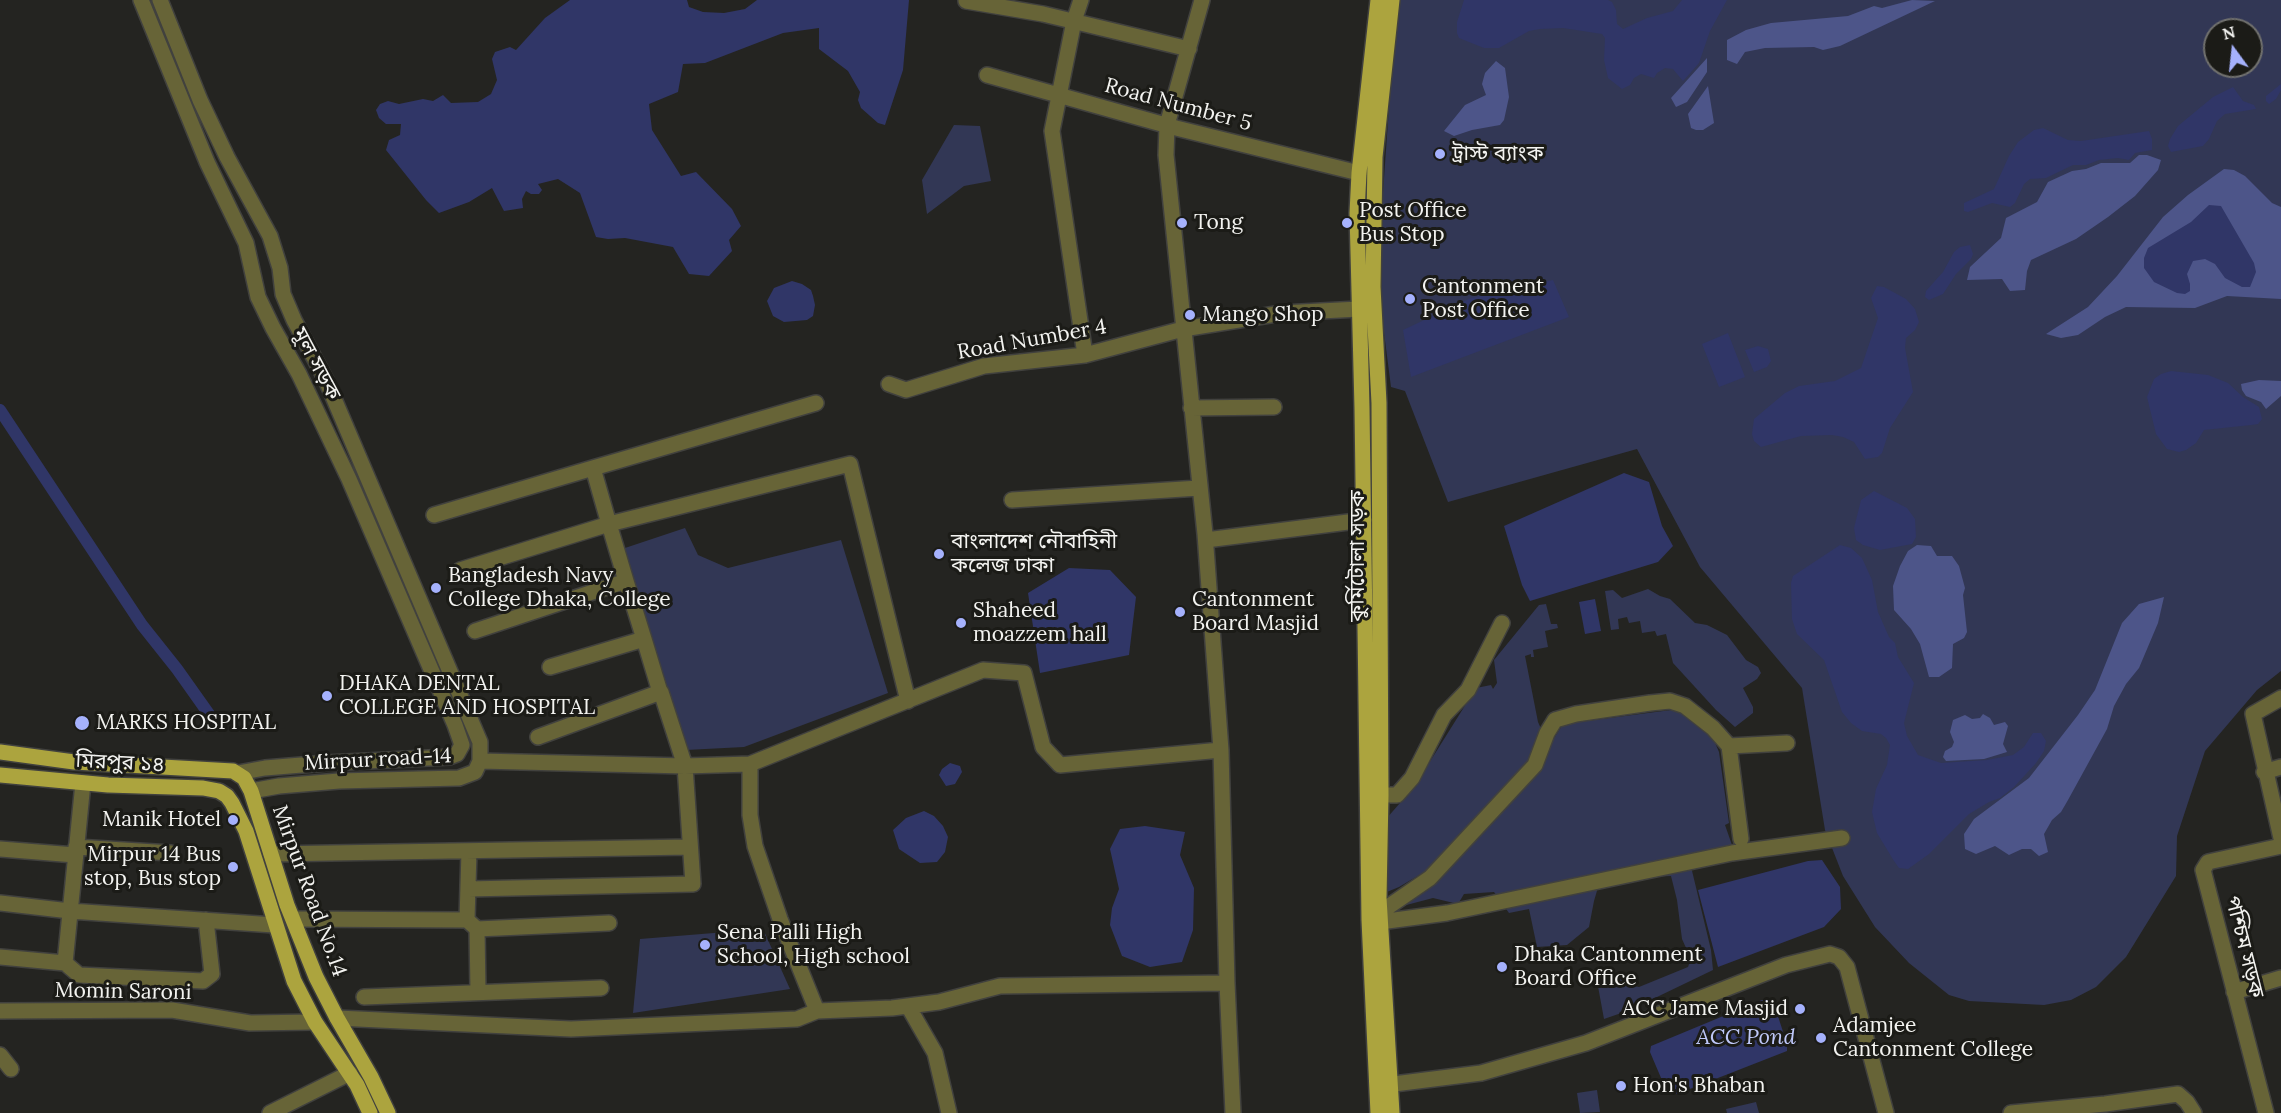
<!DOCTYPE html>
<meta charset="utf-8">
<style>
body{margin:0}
#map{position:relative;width:2281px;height:1113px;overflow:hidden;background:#242421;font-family:Lora,serif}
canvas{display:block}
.north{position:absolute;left:2203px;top:18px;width:60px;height:60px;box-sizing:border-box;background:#1b1b17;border:2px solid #71716e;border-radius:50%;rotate:345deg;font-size:16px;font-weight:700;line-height:24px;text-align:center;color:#f3f3f0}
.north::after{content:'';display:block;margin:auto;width:21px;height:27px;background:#a5b1fc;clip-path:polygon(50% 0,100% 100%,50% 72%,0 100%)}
</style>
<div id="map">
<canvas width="2281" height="1113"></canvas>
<div class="north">N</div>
</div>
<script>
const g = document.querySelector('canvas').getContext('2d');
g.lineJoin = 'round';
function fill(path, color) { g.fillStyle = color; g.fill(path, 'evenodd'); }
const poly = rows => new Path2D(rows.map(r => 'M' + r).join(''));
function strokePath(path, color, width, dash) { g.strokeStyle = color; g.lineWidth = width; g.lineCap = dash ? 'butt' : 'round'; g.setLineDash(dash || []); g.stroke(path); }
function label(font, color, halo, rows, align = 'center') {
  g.font = font + ' Lora,"Noto Sans Bengali",serif'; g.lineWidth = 6; g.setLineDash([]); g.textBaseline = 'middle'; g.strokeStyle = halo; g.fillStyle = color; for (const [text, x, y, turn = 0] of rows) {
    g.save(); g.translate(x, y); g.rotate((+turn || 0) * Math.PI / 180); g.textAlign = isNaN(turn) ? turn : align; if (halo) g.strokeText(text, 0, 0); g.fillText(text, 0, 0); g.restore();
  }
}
const green = poly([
 [1399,0,2281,0,2281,671,2257,690,2205,751,2177,836,2176,876,2126,957,2096,987,2071,1000,2044,1005,1969,1001,1949,995,1909,963,1875,927,1843,876,1825,830,1802,688,1700,567,1637,449,1448,502,1405,391,1391,387,1377,278,1395,22],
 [2215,30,2251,30,2251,66,2215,66],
 [954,125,980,126,991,181,964,186,927,214,922,180],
 [685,528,698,555,728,568,841,540,888,693,744,747,686,750,619,550],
 [1648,589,1660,596,1670,599,1695,623,1707,625,1727,635,1746,660,1758,667,1761,673,1757,679,1743,688,1753,707,1753,713,1735,727,1716,710,1673,663,1666,634,1657,636,1655,631,1642,633,1640,621,1629,623,1627,617,1618,619,1619,629,1611,630,1605,591,1613,590,1622,598],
 [1546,604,1551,624,1557,624,1558,628,1545,631,1548,647,1533,650,1534,657,1531,657,1531,654,1525,656,1538,722,1543,733,1533,755,1523,769,1527,785,1527,781,1563,724,1671,710,1687,715,1713,738,1719,752,1729,823,1725,825,1732,845,1726,850,1688,854,1711,950,1713,970,1630,1010,1604,1019,1597,981,1605,975,1623,975,1629,985,1639,987,1688,967,1691,959,1682,939,1677,900,1671,876,1626,878,1599,884,1594,901,1589,927,1567,945,1537,947,1529,909,1509,913,1494,892,1464,894,1458,904,1433,898,1395,908,1438,864,1399,887,1382,894,1386,819,1414,787,1476,688,1491,685,1493,689,1497,683,1494,660,1539,605],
 [763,929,790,989,633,1013,640,939],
 [1597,1090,1600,1112,1580,1113,1577,1093],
 [1756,1102,1759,1113,1727,1113,1726,1109]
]);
const forest = poly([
 [1912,0,1935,1,1840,46,1823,50,1814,47,1765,48,1745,52,1737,64,1727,60,1727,40,1746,30,1771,23,1848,16,1874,6,1882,8],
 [1707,58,1707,72,1687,102,1676,107,1671,98],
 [1496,61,1505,68,1509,97,1504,120,1500,125,1472,130,1454,136,1444,131,1465,105,1486,95,1482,84,1485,73],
 [1708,86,1714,123,1703,130,1696,130,1691,128,1688,114],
 [2139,155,2147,155,2161,160,2158,170,2135,196,2108,217,2076,239,2031,260,2027,271,2025,290,2010,291,2002,279,1967,280,1970,267,2001,238,2006,218,2037,202,2048,182,2072,171,2086,169,2101,163,2130,163],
 [2224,169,2234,170,2245,176,2272,203,2281,207,2281,299,2227,296,2195,308,2126,307,2105,317,2078,335,2061,338,2046,334,2088,307,2117,276,2163,217,2188,195],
 [2259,380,2281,381,2281,396,2266,409,2261,402,2246,396,2242,390,2241,384],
 [1917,545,1931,546,1937,556,1952,556,1959,566,1965,588,1963,595,1967,632,1964,638,1953,644,1952,668,1939,677,1929,677,1920,644,1911,629,1894,610,1893,586,1900,566,1908,551],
 [2164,597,2158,623,2139,668,2126,684,2114,706,2107,729,2068,800,2061,812,2052,820,2044,834,2048,852,2039,856,2031,849,2022,849,2009,855,1995,846,1976,854,1965,849,1964,834,1974,819,2029,778,2078,715,2095,690,2122,623,2139,604],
 [1983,714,1990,718,1994,725,2005,722,2008,726,2003,744,2007,752,1984,759,1946,761,1943,757,1945,751,1952,747,1954,742,1950,732,1953,720,1965,715,1972,719,1980,718]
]);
const water = poly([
 [570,0,687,0,689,7,703,12,724,13,745,9,757,0,909,0,903,70,885,125,878,123,861,108,858,100,860,92,848,71,819,49,819,28,783,33,705,63,683,64,678,92,649,104,652,130,681,176,696,172,732,209,741,226,729,240,732,251,709,276,689,274,673,247,625,238,608,239,596,237,580,193,558,179,538,184,542,190,539,194,531,194,526,191,522,199,523,208,504,211,492,188,469,202,439,213,426,200,386,150,389,140,400,135,401,124,386,124,379,118,376,110,380,104,388,101,399,104,423,99,433,101,443,95,451,103,478,102,491,94,497,80,492,59,495,52,510,47,516,50,545,18],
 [1464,0,1608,0,1612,2,1616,10,1617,24,1623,29,1647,18,1673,11,1682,0,1727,0,1710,31,1699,63,1683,81,1673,69,1665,68,1657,73,1654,78,1641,74,1634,78,1630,85,1622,89,1608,78,1604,60,1605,38,1602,34,1563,28,1540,29,1529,31,1499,48,1484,48,1459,38,1457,33,1457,22],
 [2281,84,2281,90,2276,99,2269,104,2266,101,2266,96],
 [2233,87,2243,101,2254,105,2256,109,2225,114,2217,121,2209,139,2203,146,2171,152,2168,146,2170,139,2178,126,2213,97],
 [2043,128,2068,140,2081,141,2149,131,2152,139,2152,150,2135,153,2129,160,2118,158,2099,160,2086,165,2073,165,2046,178,2030,179,2024,184,2015,203,2010,207,1992,203,1968,212,1964,211,1964,203,1994,189,2009,156,2018,142,2034,130],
 [2209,205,2221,206,2254,263,2256,272,2250,287,2242,287,2225,278,2215,264,2205,259,2193,261,2187,274,2190,284,2190,291,2185,294,2177,293,2154,282,2144,268,2144,258,2148,248,2191,222],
 [1970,245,1973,254,1971,259,1956,274,1943,294,1929,300,1925,297,1926,291,1943,272,1954,252,1960,247],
 [1553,280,1569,317,1411,377,1403,330,1471,298],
 [792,281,802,284,811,290,813,296,815,305,813,316,807,320,784,322,773,316,767,301,774,288],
 [1877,286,1884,287,1906,299,1915,309,1919,322,1915,330,1906,338,1905,348,1913,392,1890,428,1882,453,1878,457,1865,459,1854,442,1843,437,1832,435,1801,436,1761,447,1754,441,1752,434,1754,419,1785,393,1799,386,1835,381,1861,368,1878,318,1871,298],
 [1728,333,1745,377,1719,387,1702,344],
 [1758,346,1768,349,1771,361,1767,367,1754,372,1745,350],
 [2171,371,2208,375,2228,383,2243,397,2259,407,2262,419,2258,424,2251,425,2204,430,2196,443,2186,450,2179,452,2167,449,2156,434,2147,397,2154,379,2161,374],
 [1624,473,1649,482,1662,526,1673,546,1658,562,1530,601,1522,585,1504,526],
 [1874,491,1907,508,1915,519,1916,537,1912,544,1880,550,1863,545,1856,540,1854,528,1861,500],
 [1840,545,1851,548,1862,558,1872,580,1878,612,1889,637,1895,643,1898,657,1914,683,1904,723,1907,736,1918,755,1941,763,1987,760,2013,755,2024,747,2033,733,2041,733,2046,741,2044,751,2036,763,2014,787,2000,798,1989,802,1969,814,1929,854,1908,869,1899,868,1894,861,1877,833,1872,812,1876,789,1887,765,1890,745,1886,738,1881,734,1862,731,1851,723,1842,712,1824,660,1797,634,1792,619,1791,583,1793,576],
 [1069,568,1110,570,1136,597,1129,655,1040,673,1028,593],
 [1595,599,1601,631,1585,634,1579,602],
 [950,763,960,766,962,772,955,784,946,786,939,775,942,769],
 [924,811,934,816,943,826,948,837,945,852,937,862,920,863,899,849,893,830,906,818],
 [1145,826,1185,832,1180,855,1194,888,1193,930,1182,962,1150,967,1122,956,1110,925,1112,908,1119,889,1110,849,1120,829],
 [1822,860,1840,887,1841,909,1824,927,1718,967,1698,890,1808,861],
 [1762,1000,1768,1000,1775,1007,1787,1044,1787,1051,1677,1094,1667,1092,1650,1052,1651,1046]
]);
const canal = poly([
 [0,410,142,625,177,669,216,724]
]);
const minor = poly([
 [141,0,207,162,246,243,258,297,273,328,299,374,349,479,455,725,462,745,457,754,449,757,326,763,265,768,238,773],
 [160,0,200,100,227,157,270,236,280,268,283,294,294,320,326,380,480,742,480,761,475,772,459,778,339,781,279,786,251,791],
 [1081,0,1074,21,1052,131,1085,355],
 [1202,0,1167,125,1166,155,1205,534,1221,750,1227,983,1233,1113],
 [966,1,1043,14,1189,49],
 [987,75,1176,128,1359,173],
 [889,384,906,390,984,366,1085,355,1183,329,1282,313,1359,309],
 [1191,408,1274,407],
 [593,468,816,403],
 [1012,500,1199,488],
 [434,515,593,468,609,524,460,570,609,524,626,581,475,631,626,581,644,639,550,667,644,639,660,692,538,737,661,692,685,766,693,884,468,889],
 [609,524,850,464,908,701],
 [1206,540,1364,520],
 [2281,698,2253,714,2281,838],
 [1729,746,1787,743],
 [480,761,685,766,750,764,983,670,1024,673,1043,747,1060,765,1221,750],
 [750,764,750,815,755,846,780,919,817,1011],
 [2264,772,2281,767],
 [83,783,65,963,79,975,203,981,212,974,206,920],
 [1370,792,1381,795,1397,795,1412,778,1444,715,1468,690,1502,623],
 [76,847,171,853],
 [0,849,75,855],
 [271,854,690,847],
 [0,903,70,911,274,925],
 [1372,918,1430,878,1535,765,1547,733,1555,720,1576,714,1650,703,1670,701,1685,706,1713,728,1729,746,1741,839],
 [293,919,467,920,477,929,478,992],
 [467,920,469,851],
 [1370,920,1380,922,1447,913,1732,853,1842,838],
 [477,929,609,923],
 [0,957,65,963],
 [2234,992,2281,978],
 [364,997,601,988],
 [908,1006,935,1053,949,1113],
 [0,1011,172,1010,250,1023,315,1022],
 [337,1018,571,1029,797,1019,817,1011,892,1008,939,1002,1000,986,1227,983],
 [0,1055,11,1069],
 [1378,1086,1481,1073,1586,1043,1786,965,1830,954,1839,957,1847,967,1886,1113],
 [270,1113,350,1073],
 [2011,1113,2105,1104,2178,1094,2187,1102,2194,1113],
 [2266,1113,2203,870,2208,862,2281,846]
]);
const major = poly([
 [1378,0,1359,173,1357,213,1362,408,1369,920,1378,1113],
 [0,752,74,762,233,771,244,778,251,791,287,905,316,977,337,1018,371,1077,388,1113],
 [0,775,108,785,203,788,219,791,227,796,232,803,246,831,294,981,315,1022,357,1085,370,1113],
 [1392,1113,1379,898,1381,795,1379,403,1373,287,1375,157,1392,0]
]);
const markers = [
 [1440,154,6,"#a5b1fc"],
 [1182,223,6,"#a5b1fc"],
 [1347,223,6,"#a5b1fc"],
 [1410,299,6,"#a5b1fc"],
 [1190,315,6,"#a5b1fc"],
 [939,554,6,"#a5b1fc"],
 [436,588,6,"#a5b1fc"],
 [1180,612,6,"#a5b1fc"],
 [961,623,6,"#a5b1fc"],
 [327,696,6,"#a5b1fc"],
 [82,723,8,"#a5b1fc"],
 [233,820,6,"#a5b1fc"],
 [233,867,6,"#a5b1fc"],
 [705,945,6,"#a5b1fc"],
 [1502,967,6,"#a5b1fc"],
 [1800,1009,6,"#a5b1fc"],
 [1821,1038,6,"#a5b1fc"],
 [1621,1086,6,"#a5b1fc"]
];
const streetNames = [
 ["Road Number 5",1178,105,15],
 ["Road Number 4",1032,340,-10],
 ["মূল সড়ক",316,364,62],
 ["কুর্মিটোলা সড়ক",1358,556,-90],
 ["Mirpur road-14",378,760,-3],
 ["মিরপুর ১৪",120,763,3],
 ["Mirpur Road No.14",309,891,70],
 ["পশ্চিম সড়ক",2244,947,76],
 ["Momin Saroni",123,992,1]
];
const poiNames = [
 ["ট্রাস্ট ব্যাংক",1452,154],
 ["Post Office",1359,211],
 ["Bus Stop",1359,235],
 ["Tong",1194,223],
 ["Cantonment",1422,287],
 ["Post Office",1422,311],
 ["Mango Shop",1202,315],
 ["বাংলাদেশ নৌবাহিনী",951,542],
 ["কলেজ ঢাকা",951,566],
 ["Bangladesh Navy",448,576],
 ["College Dhaka, College",448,600],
 ["Cantonment",1192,600],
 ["Board Masjid",1192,624],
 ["Shaheed",973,611],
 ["moazzem hall",973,635],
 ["DHAKA DENTAL",339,684],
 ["COLLEGE AND HOSPITAL",339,708],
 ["MARKS HOSPITAL",96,723],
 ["Manik Hotel",221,820,"right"],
 ["Mirpur 14 Bus",221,855,"right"],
 ["stop, Bus stop",221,879,"right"],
 ["Sena Palli High",717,933],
 ["School, High school",717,957],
 ["Dhaka Cantonment",1514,955],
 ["Board Office",1514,979],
 ["ACC Jame Masjid",1788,1009,"right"],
 ["Adamjee",1833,1026],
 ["Cantonment College",1833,1050],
 ["Hon's Bhaban",1633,1086]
];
const waterNames = [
 ["ACC Pond",1746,1038]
];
fill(green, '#323755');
fill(forest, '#4d5589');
fill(water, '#303667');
strokePath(canal, '#303667', 12);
strokePath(minor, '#41413e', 18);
strokePath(major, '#41413e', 18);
strokePath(minor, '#676437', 15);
strokePath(major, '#aca43e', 15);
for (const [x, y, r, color] of markers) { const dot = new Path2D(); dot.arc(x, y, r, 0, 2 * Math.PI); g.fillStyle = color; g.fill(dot); strokePath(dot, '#1b1b17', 2); }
label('21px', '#f3f3f0', '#1b1b17', streetNames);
label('21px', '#f3f3f0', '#1b1b17', poiNames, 'left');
label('italic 22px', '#bfc8f9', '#1b1b17', waterNames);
</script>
